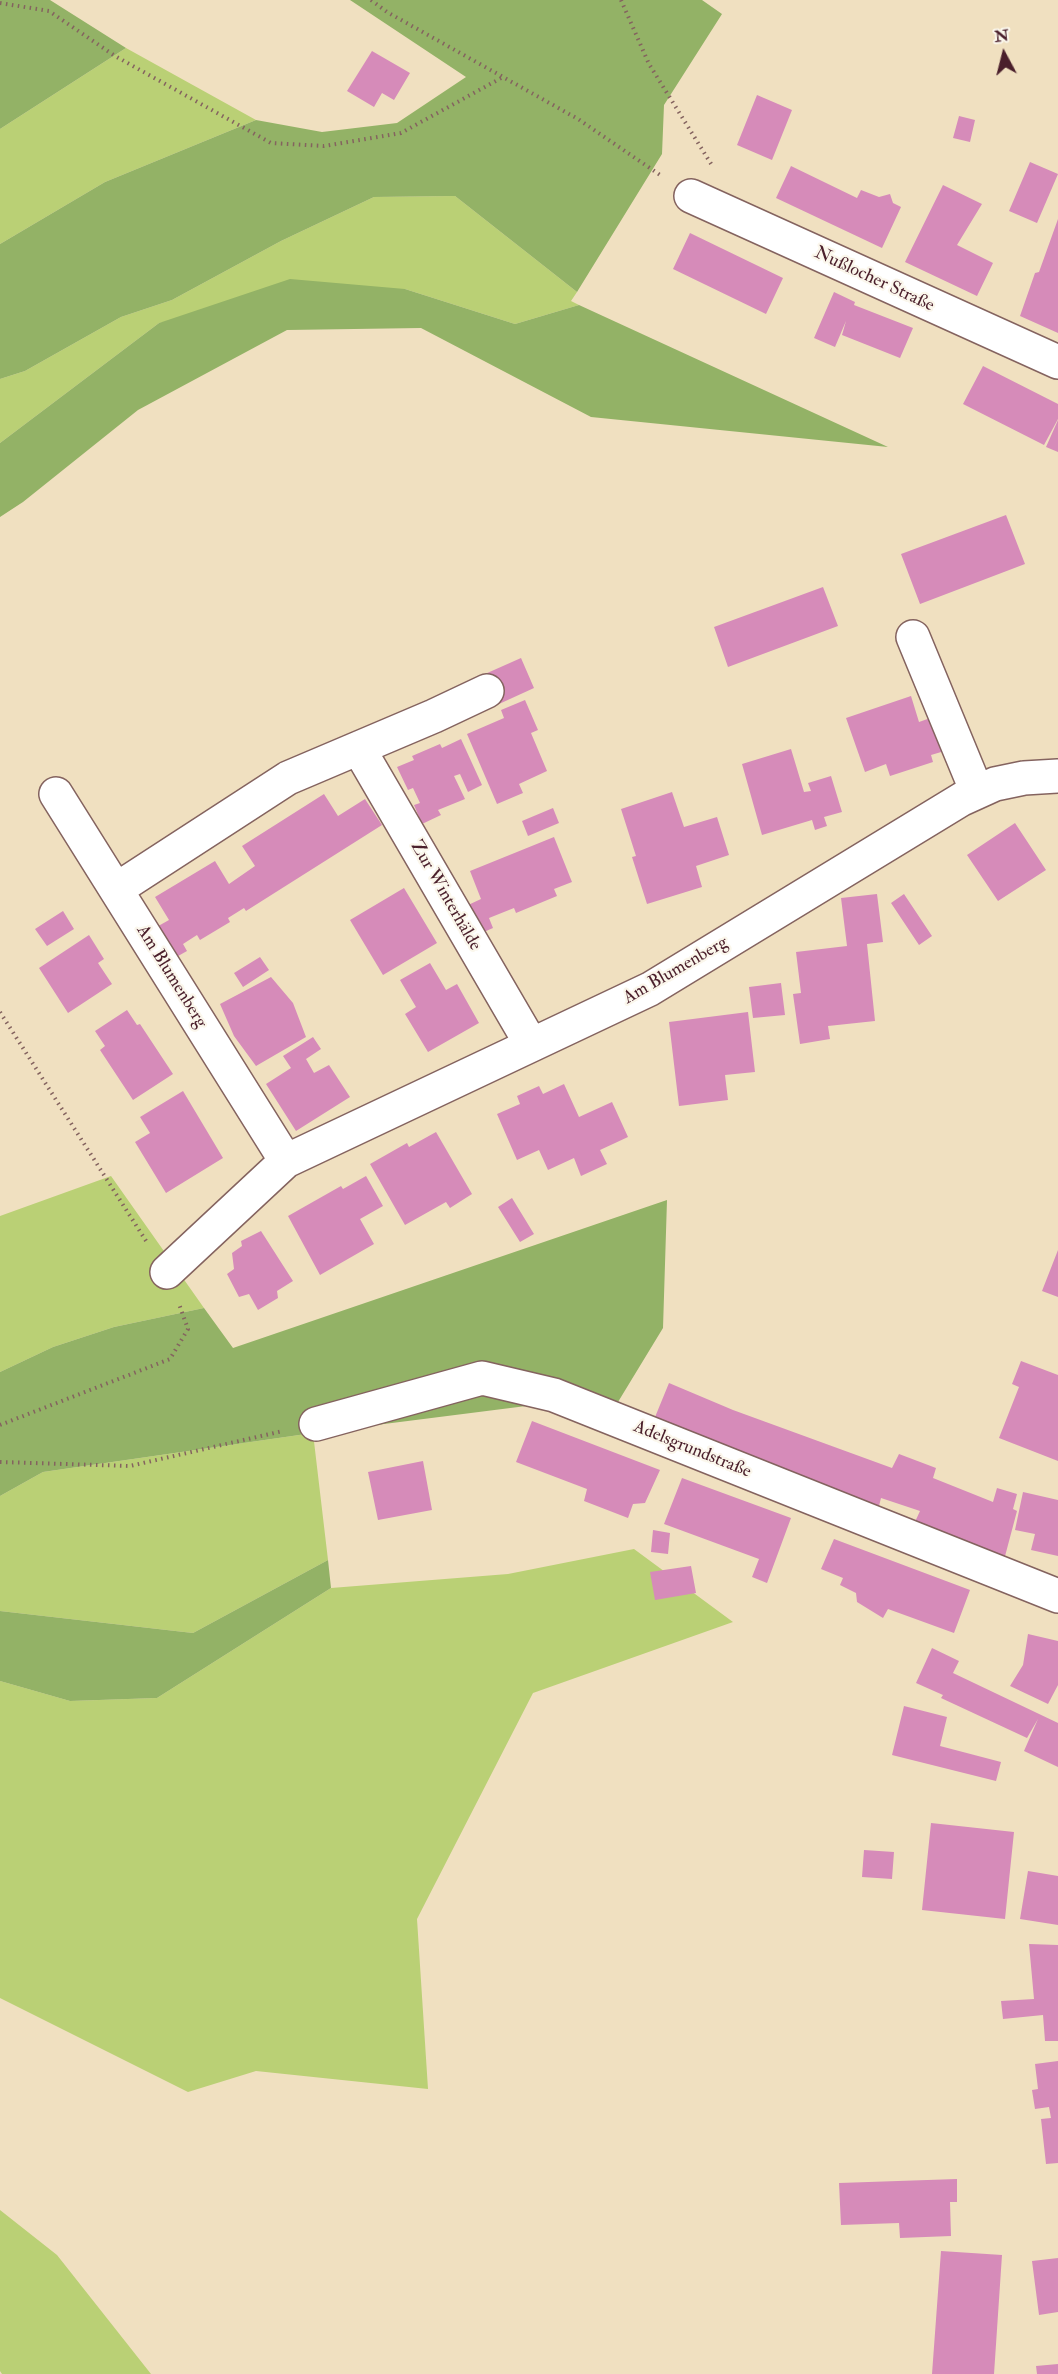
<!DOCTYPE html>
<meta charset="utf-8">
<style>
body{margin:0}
#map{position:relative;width:1058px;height:2374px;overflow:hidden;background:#f0e0c0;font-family:"IM FELL Double Pica",serif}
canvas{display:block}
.north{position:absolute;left:974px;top:24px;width:60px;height:60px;-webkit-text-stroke:4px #fbf7ec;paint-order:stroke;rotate:353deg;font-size:16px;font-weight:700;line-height:24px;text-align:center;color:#4a1f2b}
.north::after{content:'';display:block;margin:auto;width:21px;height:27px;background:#4a1f2b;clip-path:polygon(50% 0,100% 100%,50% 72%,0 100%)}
</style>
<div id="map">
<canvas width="1058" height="2374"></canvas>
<div class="north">N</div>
</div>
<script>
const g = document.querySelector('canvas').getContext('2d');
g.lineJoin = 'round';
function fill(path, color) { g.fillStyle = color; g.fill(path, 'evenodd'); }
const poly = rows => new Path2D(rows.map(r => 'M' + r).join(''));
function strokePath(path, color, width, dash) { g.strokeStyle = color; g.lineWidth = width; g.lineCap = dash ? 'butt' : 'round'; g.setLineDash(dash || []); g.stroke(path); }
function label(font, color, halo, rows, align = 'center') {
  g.font = font + ' "IM FELL Double Pica",serif'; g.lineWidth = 4.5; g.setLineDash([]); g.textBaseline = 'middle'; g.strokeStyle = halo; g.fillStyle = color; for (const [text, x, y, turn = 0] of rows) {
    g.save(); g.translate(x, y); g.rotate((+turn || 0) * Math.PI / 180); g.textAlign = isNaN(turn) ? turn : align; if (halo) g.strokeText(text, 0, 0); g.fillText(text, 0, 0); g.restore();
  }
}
const green = poly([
 [126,48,256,120,105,182,0,244,0,129],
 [455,196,577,292,571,301,579,305,515,324,405,289,159,323,0,443,0,379,25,371,121,317,172,300,281,241,374,197],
 [111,1176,204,1308,114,1327,53,1347,0,1372,0,1216],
 [313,1433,328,1560,193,1633,0,1611,0,1496,43,1472],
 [634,1549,733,1622,533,1693,417,1919,428,2089,256,2071,188,2092,0,1998,0,1681,70,1701,157,1698,331,1588,508,1574],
 [0,2210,57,2255,151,2374,2,2374,0,2371]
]);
const forest = poly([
 [0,0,50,0,126,48,0,129],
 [350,0,702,0,722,14,664,105,662,154,577,292,455,196,374,197,281,241,172,300,121,317,25,371,0,379,0,244,105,182,256,120,322,132,397,123,466,77],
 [290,279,405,289,515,324,579,305,888,447,591,417,421,328,287,330,138,410,23,502,0,517,0,443,159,323],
 [667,1200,663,1328,604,1425,534,1405,313,1433,43,1472,0,1496,0,1372,53,1347,114,1327,204,1308,233,1348],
 [328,1560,331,1588,157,1698,70,1701,0,1681,0,1611,193,1633]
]);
const building = poly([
 [372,51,410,73,394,100,382,93,374,107,347,91],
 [757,95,792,110,772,160,737,145],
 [959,116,975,120,970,142,953,138],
 [1030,162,1058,174,1037,223,1009,211],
 [791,166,857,198,861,190,879,197,890,194,893,203,901,207,882,248,776,198],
 [943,185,982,204,957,245,993,263,977,296,905,262],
 [1058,219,1058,333,1020,316,1035,273,1039,272],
 [690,233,783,278,766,314,673,269],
 [834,292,855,302,854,305,913,328,900,358,842,335,846,321,835,347,814,338],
 [983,366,1058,404,1058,419,1044,445,963,404],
 [1058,420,1058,452,1046,447],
 [1006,515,1025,564,920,604,901,554],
 [823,587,838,626,728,667,714,627],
 [521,658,534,688,499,704,485,674],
 [911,696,919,722,936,716,948,750,931,755,933,762,890,776,886,764,865,772,846,718],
 [525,700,538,730,531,733,547,771,519,784,523,793,497,804,467,734,504,718,501,710],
 [461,739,482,785,468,792,460,774,454,776,465,799,438,810,441,815,422,824,414,805,420,803,413,788,408,790,397,767,414,760,412,756,440,744,442,748],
 [791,749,804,792,811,791,808,783,831,776,842,812,824,817,827,826,815,830,812,820,762,835,742,764],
 [672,792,684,827,717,817,729,855,696,866,702,887,647,904,632,857,636,856,621,809],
 [324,794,338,816,365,799,382,825,246,911,244,908,228,918,230,922,200,940,197,935,183,944,187,951,171,960,153,929,169,920,155,897,215,861,229,884,255,866,242,846],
 [553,808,559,823,528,836,522,821],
 [1015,823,1046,870,998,901,967,855],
 [554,837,572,882,554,889,557,896,516,913,514,908,489,918,493,928,477,935,466,906,481,899,470,871],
 [404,888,437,943,383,975,350,920],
 [877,894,883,942,867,944,875,1021,828,1026,830,1039,800,1044,793,994,801,993,796,952,847,946,841,898],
 [904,894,932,936,919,945,891,903],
 [63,911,74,929,47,946,35,929],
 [89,935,104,959,98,963,112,984,68,1013,39,968],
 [260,957,269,970,243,987,234,973],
 [430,963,446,990,457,984,479,1023,428,1052,405,1014,416,1007,400,980],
 [271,977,293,1003,306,1037,256,1066,234,1036,220,1004],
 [781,983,785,1015,753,1018,749,987],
 [127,1010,137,1025,140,1024,173,1074,133,1100,100,1050,105,1046,95,1031],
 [748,1012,755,1072,725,1075,728,1100,679,1106,669,1022],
 [313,1037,321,1049,306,1059,314,1073,329,1065,350,1097,296,1131,266,1084,291,1068,283,1056],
 [564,1084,579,1117,612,1102,628,1137,600,1150,607,1164,581,1176,574,1158,548,1170,539,1150,517,1160,497,1114,520,1104,517,1096,539,1086,543,1094],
 [183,1091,223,1158,166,1193,135,1142,150,1133,140,1117],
 [436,1132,472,1194,450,1208,446,1202,405,1225,370,1164,407,1143,409,1147],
 [366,1176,383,1206,360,1219,374,1244,320,1275,288,1216,341,1186,343,1189],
 [512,1198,534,1234,520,1242,498,1207],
 [261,1231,293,1281,277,1291,278,1298,258,1310,249,1294,239,1297,227,1274,234,1269,232,1253,242,1246,241,1241],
 [1058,1250,1058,1297,1042,1291],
 [1021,1361,1058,1375,1058,1461,999,1438,1019,1387,1012,1384],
 [669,1383,733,1410,892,1468,899,1454,936,1468,933,1478,993,1502,997,1488,1017,1494,1013,1509,1017,1511,1004,1560,914,1524,920,1511,881,1498,878,1510,653,1422],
 [532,1421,660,1470,645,1503,633,1504,628,1518,584,1501,587,1489,516,1462],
 [423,1461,432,1510,378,1520,368,1472],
 [682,1478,791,1518,767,1583,752,1577,759,1559,664,1524],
 [1023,1492,1058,1500,1058,1556,1031,1550,1035,1534,1015,1530],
 [653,1530,670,1533,668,1554,651,1552],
 [834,1539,970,1590,954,1633,888,1609,883,1618,857,1602,856,1593,840,1585,843,1578,821,1569],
 [691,1566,696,1593,655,1600,650,1572],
 [1028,1634,1058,1641,1058,1685,1048,1704,1010,1686,1023,1665],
 [932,1648,959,1661,953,1673,1058,1723,1058,1767,1024,1751,1038,1719,1027,1738,941,1698,943,1695,916,1683],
 [904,1706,947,1717,940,1746,1001,1762,996,1781,892,1755],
 [931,1823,1014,1832,1005,1919,922,1910],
 [864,1850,894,1852,892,1879,862,1877],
 [1028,1871,1058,1876,1058,1925,1020,1919],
 [1029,1944,1058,1945,1058,2041,1045,2041,1043,2015,1003,2019,1001,2001,1034,1999],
 [1058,2061,1058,2163,1046,2164,1041,2119,1051,2118,1049,2107,1035,2109,1032,2090,1038,2089,1035,2064],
 [957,2179,957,2202,950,2202,951,2236,900,2238,899,2223,841,2225,839,2183],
 [941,2251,1002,2255,994,2374,932,2374],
 [1058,2258,1058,2312,1039,2315,1032,2261],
 [1058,2364,1058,2374,1037,2374,1036,2366]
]);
const path = poly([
 [371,0,387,12,578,119,663,177],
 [621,0,649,64,713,167],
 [0,3,49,11,115,56,271,143,324,146,401,133,503,77],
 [0,1012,148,1244],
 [0,1425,170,1359,188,1329,179,1304],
 [0,1462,130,1466,283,1431]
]);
const minor = poly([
 [691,196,1058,362],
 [913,637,977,792],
 [359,749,531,1044],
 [56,794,286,1161,167,1272],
 [117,889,288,778,434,716,487,691],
 [286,1161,650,989,962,799,995,784,1024,778,1058,776],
 [316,1424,482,1378,554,1395,1058,1596]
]);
const streetNames = [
 ["Nußlocher Straße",874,280,25],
 ["Zur Winterhälde",445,896,60],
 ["Am Blumenberg",676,971,-30],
 ["Am Blumenberg",171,977,58],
 ["Adelsgrundstraße",692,1450,22]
];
fill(green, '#bad075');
fill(forest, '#93b266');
fill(building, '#d68bb9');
strokePath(minor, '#84635f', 36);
strokePath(path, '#84635f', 4, [1.5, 4.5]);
strokePath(minor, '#fff', 33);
label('18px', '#4a1f2b', '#fbf7ec', streetNames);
</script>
